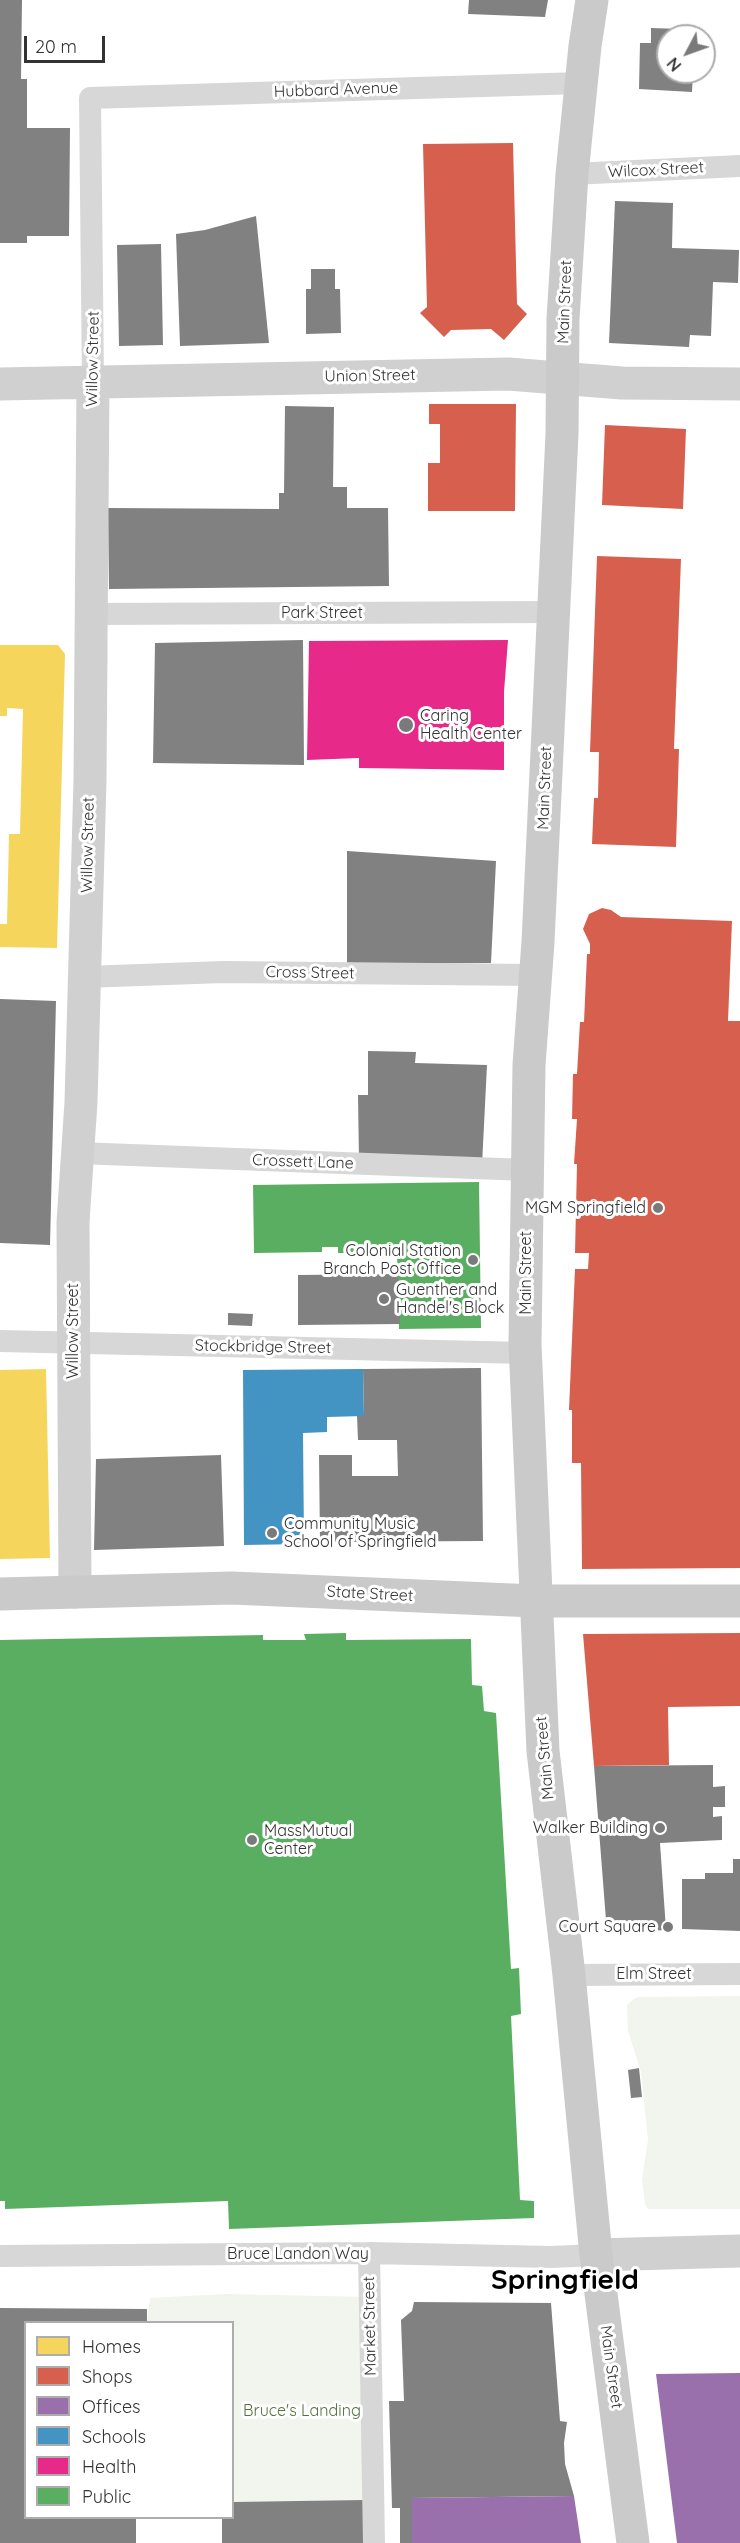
<!DOCTYPE html>
<style>
body{margin:0}
#map{position:relative;width:740px;height:2543px;overflow:hidden;background:#fff;font-family:Quicksand,sans-serif}
canvas{display:block}
.legend{position:absolute;left:24px;top:2321px;width:210px;height:198px;box-sizing:border-box;background:#fff;border:2px solid #adadad;margin:0;padding:8px 10px;list-style:none;font-size:18px;color:#333}
.legend li{display:flex;align-items:center;gap:12px;height:30px}
.legend b{width:30px;border:2px solid #adadad}
.north{position:absolute;left:656px;top:24px;width:60px;height:60px;box-sizing:border-box;background:#fff;border:2px solid #adadad;border-radius:50%;rotate:229deg;font-size:16px;font-weight:700;line-height:24px;text-align:center;color:#333}
.north::after{content:'';display:block;margin:auto;width:21px;height:27px;background:#7a7a7a;clip-path:polygon(50% 0,100% 100%,50% 72%,0 100%)}
.scale{position:absolute;left:24px;top:36px;width:81px;height:27px;box-sizing:border-box;border:3px solid #333;border-top:0;padding-left:8px;font-size:18px;line-height:21px;white-space:nowrap;color:#333;-webkit-text-stroke:4px #fff;paint-order:stroke}
</style>
<div id="map">
<canvas width="740" height="2543"></canvas>
<ul class="legend">
<li><b style="height:16px;background:#f6d55c"></b>Homes</li>
<li><b style="height:16px;background:#d6604d"></b>Shops</li>
<li><b style="height:16px;background:#9970ab"></b>Offices</li>
<li><b style="height:16px;background:#4393c3"></b>Schools</li>
<li><b style="height:16px;background:#e7298a"></b>Health</li>
<li><b style="height:16px;background:#5aae61"></b>Public</li>
</ul>
<div class="north">N</div>
<div class="scale">20 m</div>
</div>
<script>
const g = document.querySelector('canvas').getContext('2d');
g.lineJoin = 'round';
function fill(path, color) { g.fillStyle = color; g.fill(path, 'evenodd'); }
const poly = rows => new Path2D(rows.map(r => 'M' + r).join(''));
function strokePath(path, color, width, dash) { g.strokeStyle = color; g.lineWidth = width; g.lineCap = dash ? 'butt' : 'round'; g.setLineDash(dash || []); g.stroke(path); }
function label(font, color, halo, rows, align = 'center') {
  g.font = font + ' Quicksand,sans-serif'; g.lineWidth = 6; g.setLineDash([]); g.textBaseline = 'middle'; g.strokeStyle = halo; g.fillStyle = color; for (const [text, x, y, turn = 0] of rows) {
    g.save(); g.translate(x, y); g.rotate((+turn || 0) * Math.PI / 180); g.textAlign = isNaN(turn) ? turn : align; if (halo) g.strokeText(text, 0, 0); g.fillText(text, 0, 0); g.restore();
  }
}
const green = poly([
 [740,1996,740,2209,648,2209,645,2204,642,2180,648,2139,641,2072,628,2031,627,2005,635,1998,640,1997],
 [226,2294,370,2297,364,2500,233,2502,232,2322,147,2322,150,2298]
]);
const homes = poly([
 [0,645,58,645,65,654,57,948,0,947,0,924,7,924,9,834,20,834,23,709,7,708,7,716,0,716],
 [46,1369,50,1558,0,1559,0,1370]
]);
const shops = poly([
 [513,143,517,304,527,314,504,340,491,329,451,330,444,337,420,313,427,307,423,144],
 [429,404,516,404,515,511,428,511,428,463,440,463,440,424,429,424],
 [605,425,686,429,683,509,602,505],
 [597,556,681,559,674,749,679,749,676,847,592,844,594,798,598,798,599,752,590,752],
 [602,908,611,910,621,917,732,921,728,1021,740,1021,740,1568,582,1569,581,1463,572,1463,572,1410,569,1410,575,1269,588,1269,589,1253,575,1253,577,1164,574,1164,577,1119,572,1119,573,1074,577,1074,580,1022,584,1022,587,954,590,954,590,944,583,929,589,914],
 [740,1633,740,1706,668,1707,669,1765,594,1766,583,1634]
]);
const offices = poly([
 [740,2373,740,2543,677,2543,656,2374],
 [574,2496,581,2543,412,2543,412,2498]
]);
const schools = poly([
 [363,1369,364,1416,327,1417,327,1432,303,1433,304,1544,244,1545,243,1370]
]);
const health = poly([
 [508,640,504,692,504,770,359,768,359,758,307,760,309,641]
]);
const public = poly([
 [479,1182,481,1328,399,1329,397,1253,381,1253,381,1246,365,1246,365,1253,338,1253,338,1247,322,1247,322,1252,254,1253,253,1185],
 [346,1633,346,1640,471,1639,472,1685,482,1686,484,1711,496,1713,511,1969,519,1968,521,2014,511,2016,520,2200,534,2201,534,2218,229,2229,228,2201,5,2209,5,2201,0,2201,0,1640,263,1635,263,1640,306,1640,304,1634]
]);
const building = poly([
 [0,0,22,0,21,79,27,79,27,128,70,128,69,236,27,236,27,243,0,243],
 [469,0,548,0,545,17,468,14],
 [651,28,682,29,682,36,668,36,668,72,693,72,692,92,639,89,640,43,651,43],
 [615,201,673,203,672,248,739,250,738,283,713,282,711,336,690,335,689,347,609,343],
 [256,216,269,343,180,346,176,234,205,230],
 [161,244,163,345,119,346,117,245],
 [311,269,335,269,335,289,340,289,341,333,306,334,306,289,311,289],
 [285,406,334,407,333,487,347,487,347,508,388,508,389,586,109,589,108,508,279,509,279,493,284,493],
 [303,640,304,765,153,763,155,643],
 [347,851,496,861,491,963,347,964],
 [0,999,56,1001,50,1245,0,1243],
 [368,1051,416,1052,415,1063,487,1065,482,1165,359,1162,358,1095,368,1095],
 [398,1274,400,1324,298,1325,298,1275],
 [228,1313,253,1314,252,1326,228,1325],
 [481,1368,483,1541,320,1542,319,1455,352,1455,352,1476,398,1476,397,1440,358,1440,357,1416,364,1416,363,1369],
 [221,1455,224,1546,94,1550,96,1459],
 [713,1765,713,1787,725,1786,725,1807,713,1807,713,1817,722,1816,722,1840,660,1843,666,1930,607,1933,594,1766],
 [733,1859,740,1859,740,1931,682,1929,682,1879,705,1879,705,1873,733,1873],
 [639,2068,642,2097,631,2098,628,2070],
 [414,2302,551,2303,560,2421,567,2422,564,2443,565,2464,574,2496,412,2498,412,2543,400,2543,400,2508,392,2508,389,2401,404,2401,401,2320,412,2311],
 [0,2308,147,2309,147,2322,26,2322,26,2518,136,2518,136,2543,0,2543],
 [364,2500,364,2543,222,2543,222,2518,232,2518,232,2502]
]);
const street = poly([
 [572,174,740,166],
 [93,383,90,98,581,83],
 [92,614,552,612],
 [85,977,223,972,534,975],
 [78,1153,527,1170],
 [0,1341,526,1353],
 [569,1975,740,1974],
 [369,2253,374,2543],
 [0,2256,369,2253,551,2257,596,2255]
]);
const secondary = poly([
 [0,384,508,374,622,383,740,384],
 [75,1592,73,1222,81,1102,90,780,93,383],
 [596,2255,740,2251]
]);
const primary = poly([
 [592,0,585,46,572,174,563,319,562,434,538,942,529,1065,525,1344,543,1751,569,1975,596,2255,633,2543],
 [0,1594,232,1588,535,1601,740,1601]
]);
const markers = [
 [406,725,8,"#7a7a7a"],
 [658,1208,6,"#7a7a7a"],
 [473,1260,6,"#7a7a7a"],
 [384,1299,6,"#7a7a7a"],
 [272,1533,6,"#7a7a7a"],
 [660,1828,6,"#7a7a7a"],
 [252,1840,6,"#7a7a7a"],
 [668,1927,6,"#7a7a7a"]
];
const streetNames = [
 ["Hubbard Avenue",336,90,-2],
 ["Wilcox Street",656,170,-3],
 ["Main Street",565,302,-88],
 ["Willow Street",93,359,-89],
 ["Union Street",370,376,-1],
 ["Park Street",322,613],
 ["Main Street",545,788,-88],
 ["Willow Street",88,845,-89],
 ["Cross Street",310,973,1],
 ["Crossett Lane",303,1162,2],
 ["Main Street",526,1273,-90],
 ["Willow Street",73,1331,-90],
 ["Stockbridge Street",263,1347,1],
 ["State Street",370,1594,3],
 ["Main Street",545,1758,-95],
 ["Elm Street",654,1974],
 ["Bruce Landon Way",298,2254],
 ["Market Street",370,2326,-91],
 ["Main Street",611,2367,82]
];
const poiNames = [
 ["Caring",420,716],
 ["Health Center",420,734],
 ["MGM Springfield",646,1208,"right"],
 ["Colonial Station",461,1251,"right"],
 ["Branch Post Office",461,1269,"right"],
 ["Guenther and",396,1290],
 ["Handel's Block",396,1308],
 ["Community Music",284,1524],
 ["School of Springfield",284,1542],
 ["Walker Building",648,1828,"right"],
 ["MassMutual",264,1831],
 ["Center",264,1849],
 ["Court Square",656,1927,"right"]
];
const parkNames = [
 ["Bruce's Landing",302,2411]
];
const townNames = [
 ["Springfield",565,2281]
];
fill(green, '#f1f5ed');
fill(homes, '#f6d55c');
fill(shops, '#d6604d');
fill(offices, '#9970ab');
fill(schools, '#4393c3');
fill(health, '#e7298a');
fill(public, '#5aae61');
fill(building, '#818181');
strokePath(street, '#d7d7d7', 22);
strokePath(secondary, '#d0d0d0', 33);
strokePath(primary, '#cacaca', 33);
for (const [x, y, r, color] of markers) { const dot = new Path2D(); dot.arc(x, y, r, 0, 2 * Math.PI); g.fillStyle = color; g.fill(dot); strokePath(dot, '#fff', 2); }
label('16px', '#333', '#fff', streetNames);
label('16px', '#333', '#fff', poiNames, 'left');
label('16px', '#56703f', '#fff', parkNames);
label('bold 28px', '#000', '#fff', townNames);
</script>
